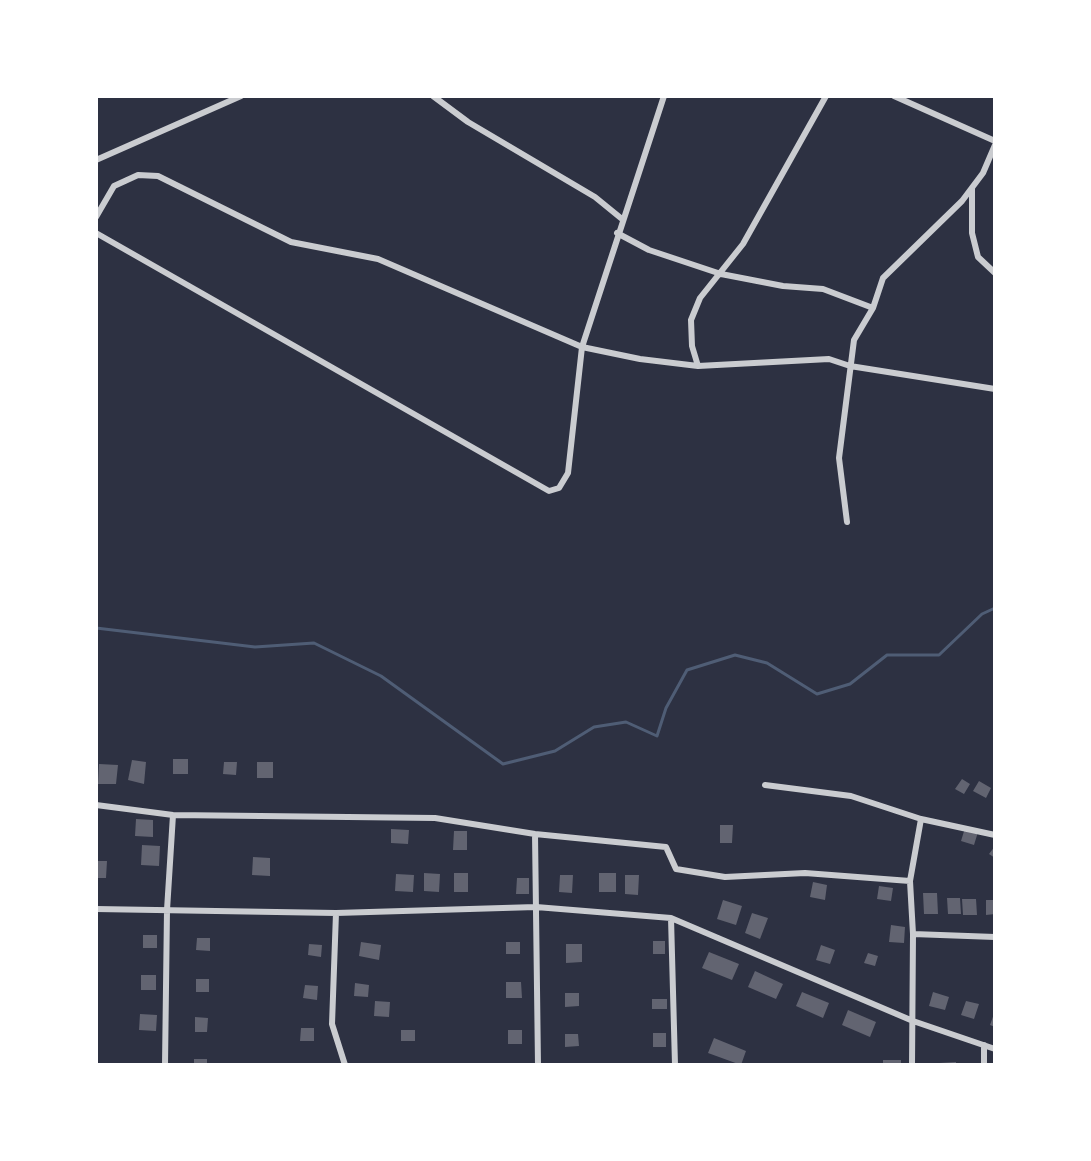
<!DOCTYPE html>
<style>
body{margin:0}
#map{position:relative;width:1091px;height:1161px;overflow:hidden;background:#2d3142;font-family:Montserrat,sans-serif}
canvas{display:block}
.frame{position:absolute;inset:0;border:98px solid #fff;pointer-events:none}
</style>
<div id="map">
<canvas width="1091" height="1161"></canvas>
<div class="frame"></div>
</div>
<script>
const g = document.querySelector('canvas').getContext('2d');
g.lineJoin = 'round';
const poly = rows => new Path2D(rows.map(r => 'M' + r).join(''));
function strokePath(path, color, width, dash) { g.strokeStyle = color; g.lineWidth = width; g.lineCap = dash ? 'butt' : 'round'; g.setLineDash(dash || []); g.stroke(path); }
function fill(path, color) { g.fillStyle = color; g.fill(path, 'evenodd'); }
const stream = poly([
 [96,628,255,647,314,643,381,676,503,764,555,751,594,727,626,722,657,736,666,708,687,670,735,655,767,663,817,694,850,684,887,655,939,655,982,614,995,608]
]);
const building = poly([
 [173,759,188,759,188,774,173,774],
 [132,760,146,762,144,784,128,780],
 [224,762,237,762,236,775,223,774],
 [257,762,273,762,273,778,257,778],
 [99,764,118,765,116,784,98,784],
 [962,779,970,784,964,794,955,789],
 [979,781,991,788,986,798,973,791],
 [136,819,153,820,153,837,135,836],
 [720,825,733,825,732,843,720,843],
 [965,828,978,832,974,845,961,841],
 [391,829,409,830,408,844,391,843],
 [454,831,467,831,467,850,453,850],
 [142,845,160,846,159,866,141,865],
 [995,846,995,858,989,854],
 [253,857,270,858,270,876,252,875],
 [96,861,107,861,106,878,96,878],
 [424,873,440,874,439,892,424,891],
 [454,873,468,873,468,892,454,892],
 [599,873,616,873,616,892,599,892],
 [396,874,414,875,413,892,395,891],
 [560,875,573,875,572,893,559,892],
 [625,875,639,875,638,895,625,894],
 [517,878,529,878,529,894,516,894],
 [813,882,827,885,825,900,810,897],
 [879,886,893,888,891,901,877,899],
 [923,893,937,893,938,914,924,914],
 [947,898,960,898,961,914,948,914],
 [962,899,976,899,977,915,963,915],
 [723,900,742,906,736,925,717,919],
 [986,900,995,900,995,914,986,915],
 [752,913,768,918,760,939,745,933],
 [891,925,905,927,904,943,889,942],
 [143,935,157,935,157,948,143,948],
 [197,938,210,938,210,951,196,950],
 [653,941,665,941,665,954,653,954],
 [361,942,381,945,379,960,359,956],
 [506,942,520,942,520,954,506,954],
 [309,944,322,945,321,957,308,955],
 [566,944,582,944,582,962,566,963],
 [821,945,835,950,830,964,816,960],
 [709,952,739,964,732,980,702,968],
 [868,953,878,956,875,966,864,963],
 [755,971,783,984,776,999,748,987],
 [141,975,156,975,156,990,141,990],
 [196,979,209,979,209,992,196,992],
 [506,982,521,982,522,998,506,998],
 [355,983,369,985,368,997,354,996],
 [305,985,318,986,317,1000,303,998],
 [802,992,829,1003,823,1018,796,1006],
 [933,992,949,997,945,1010,929,1006],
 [565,993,579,993,579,1006,565,1007],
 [652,999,667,999,667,1009,652,1009],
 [375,1001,390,1002,389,1017,374,1016],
 [966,1001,979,1004,974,1019,961,1015],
 [848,1010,876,1022,870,1037,842,1025],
 [995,1011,995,1027,990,1025],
 [140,1014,157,1015,156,1031,139,1030],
 [195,1017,208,1018,207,1032,195,1032],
 [301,1028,314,1028,314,1041,300,1041],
 [401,1030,415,1030,415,1041,401,1041],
 [508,1030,522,1030,522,1044,508,1044],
 [653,1033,666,1033,666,1047,653,1047],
 [565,1034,578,1034,579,1046,565,1047],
 [714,1038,746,1051,741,1065,708,1053],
 [194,1059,207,1059,207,1065,194,1065],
 [883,1060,901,1060,901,1065,883,1065],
 [956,1062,956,1065,939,1065,939,1063]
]);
const minor = poly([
 [433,96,468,122,595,197,622,219],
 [894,96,995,141],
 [96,160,241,96],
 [972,188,972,233,978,257,995,273],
 [96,217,114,186,138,175,158,176,291,242,378,259,582,347,640,359,698,366,829,359,850,366,995,389],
 [96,233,549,491,559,488,568,473,582,347,664,96],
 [617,233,649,250,721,274,783,286,823,289,873,308],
 [698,366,692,346,691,320,700,298,743,244,826,96],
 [847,522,839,458,854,340,873,308,883,278,962,201,983,173,995,145],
 [765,785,851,796,921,819,995,835],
 [96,805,173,815,435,818,535,834,666,847,676,869,725,877,805,873,910,881],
 [535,834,538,1065],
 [96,909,336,913,536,907,671,918,913,1021,995,1049],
 [336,913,332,1024,345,1065],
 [671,918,675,1065],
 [913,934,995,937],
 [165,1065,167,910,173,815],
 [912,1065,913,934,910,881,921,819],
 [984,1065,984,1045]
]);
strokePath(stream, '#4f5d75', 3);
fill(building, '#626471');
strokePath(minor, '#caccd0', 6);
</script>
